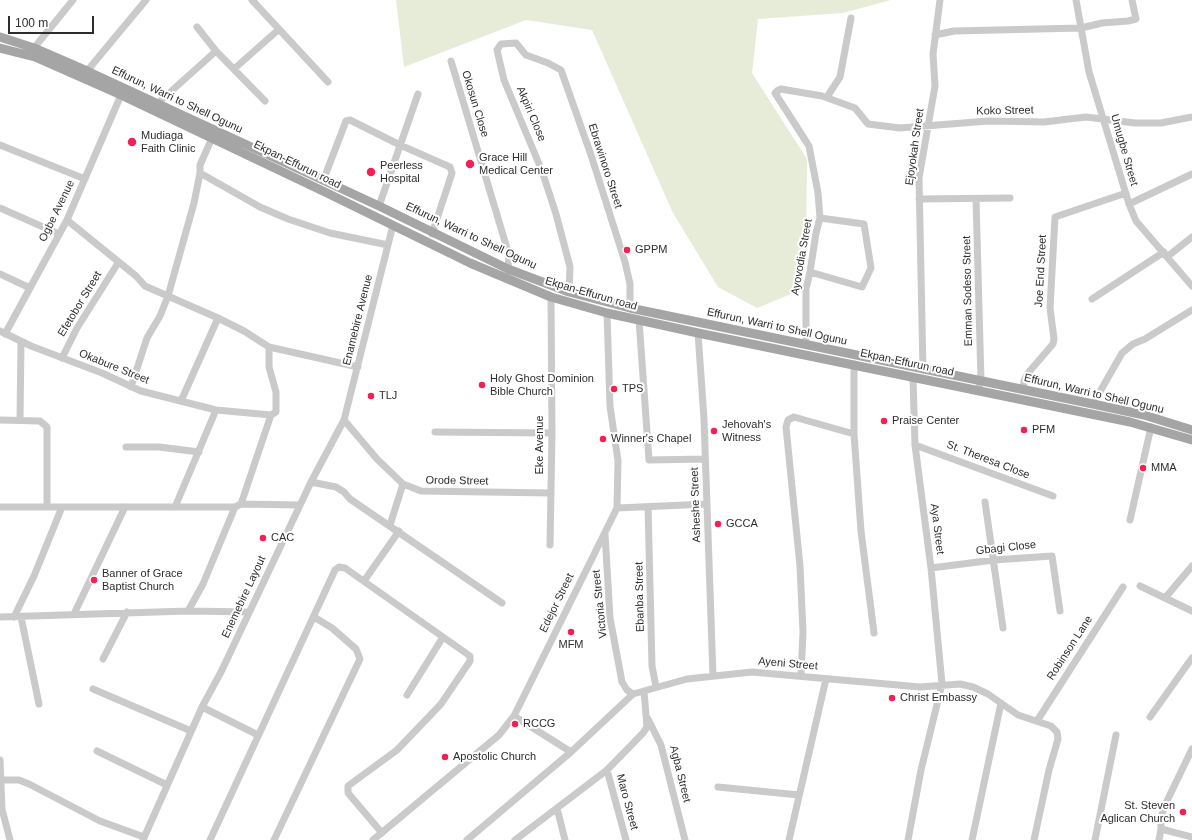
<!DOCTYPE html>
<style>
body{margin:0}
#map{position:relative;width:1192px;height:840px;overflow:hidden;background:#fff;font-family:Helvetica,sans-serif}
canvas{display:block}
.scale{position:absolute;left:8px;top:16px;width:86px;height:18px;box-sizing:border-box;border:2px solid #2d2d2d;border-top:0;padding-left:5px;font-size:12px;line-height:14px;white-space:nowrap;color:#2d2d2d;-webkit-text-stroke:3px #fff;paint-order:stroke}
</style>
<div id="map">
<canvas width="1192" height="840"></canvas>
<div class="scale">100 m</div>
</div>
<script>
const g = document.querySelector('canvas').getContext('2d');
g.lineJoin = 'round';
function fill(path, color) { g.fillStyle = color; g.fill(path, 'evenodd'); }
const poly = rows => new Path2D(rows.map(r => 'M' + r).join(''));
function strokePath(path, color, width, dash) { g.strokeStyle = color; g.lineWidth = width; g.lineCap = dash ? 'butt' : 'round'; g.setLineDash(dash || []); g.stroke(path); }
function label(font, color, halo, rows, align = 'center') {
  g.font = font + ' Helvetica,sans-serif'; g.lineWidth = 4; g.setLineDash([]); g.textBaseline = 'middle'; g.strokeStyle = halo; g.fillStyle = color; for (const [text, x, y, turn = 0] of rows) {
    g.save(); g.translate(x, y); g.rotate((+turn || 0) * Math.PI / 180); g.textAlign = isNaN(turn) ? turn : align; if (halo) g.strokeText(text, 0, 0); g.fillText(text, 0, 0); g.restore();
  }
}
const green = poly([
 [396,0,891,0,843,13,758,19,752,73,807,159,806,260,791,294,757,308,718,287,673,213,592,30,526,20,404,67]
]);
const minor = poly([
 [252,0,328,82],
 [1076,0,1089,72,1129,204,1136,221,1192,286],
 [197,27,216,51,265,101],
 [935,35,954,31,1081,28,1102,23,1128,21,1136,19,1132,0],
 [34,48,73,0],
 [451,61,509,255,508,269],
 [234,69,278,30],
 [87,71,146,0],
 [827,97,840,77,851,18],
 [157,104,216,51],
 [0,145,85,179],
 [200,173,260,207,288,219,330,233,388,245],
 [323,181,346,121,350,120,400,145,450,167,452,173,432,234],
 [919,199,1010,198],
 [976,199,981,381,978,390],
 [1129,204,1192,174],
 [379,206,418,94],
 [0,208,59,234],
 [67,220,136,276,145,286,218,318,244,331,269,347,358,367],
 [1167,257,1192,237],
 [810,272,862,287,871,268,864,224,820,218],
 [0,274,30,288],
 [569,292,570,267,556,214,542,171,504,80,497,50,501,44,516,43,526,55,548,63,561,70,591,155,625,262,630,284,630,308],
 [1092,299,1164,252],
 [639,320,649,460,705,459],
 [0,331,31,346,102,373,141,391,216,410,271,415],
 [698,333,704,419,713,676],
 [5,334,67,220,121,95],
 [806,345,806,289,810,272,816,233,820,218,818,193,809,146,775,93,777,91,781,89,822,96,855,108,868,124,900,128,988,121,1044,122,1086,117,1135,123,1161,123,1192,117],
 [62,358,77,328,118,263],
 [854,364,854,434,861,531,874,633],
 [923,370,919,178,935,86,933,54,940,0],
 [131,387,147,338,160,316,168,296,194,203,200,173,200,165,212,138],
 [1023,390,1024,381,1028,373,1053,344,1054,339,1050,308,1055,217,1126,193],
 [181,401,218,318],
 [1093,404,1122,353,1133,344,1145,339,1192,310],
 [20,419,21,342],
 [0,420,40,421,47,427,47,507],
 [344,420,377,459,403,484,421,491,551,493],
 [435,432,552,433],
 [915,445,1053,496],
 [126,447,159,447,199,452],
 [311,482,336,487,344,492,350,499,502,603],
 [985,502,1003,628],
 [241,504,271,415,276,412,276,392,269,367,269,347],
 [0,507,235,507,241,504,299,505],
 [175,507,216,410],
 [648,507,652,666,656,687],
 [617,508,707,504],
 [1130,520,1151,427],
 [390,525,403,484],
 [605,534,610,618,622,682,627,690,633,694],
 [550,545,552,433,551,297],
 [931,568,994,560,1052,556,1060,611],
 [364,581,399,531],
 [1140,586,1192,611],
 [1165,598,1192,566],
 [188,611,203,584,235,507],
 [74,614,125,507],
 [0,617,188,611,249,612],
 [14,617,34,576,62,507],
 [21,617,39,704],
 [103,659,127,612],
 [801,676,803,632,800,566,786,427,788,420,794,417,854,434],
 [93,689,191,731],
 [407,695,443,637],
 [202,707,258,735],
 [514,716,571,752],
 [1150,717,1192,658],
 [648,719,661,745,685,840],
 [1037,721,1123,587],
 [1192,749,1166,803,1161,817,1161,829,1192,837],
 [97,751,167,785],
 [0,760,2,809,10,840],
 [607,770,626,840],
 [2,780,19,780,29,784,100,821,144,837],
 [718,787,799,795],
 [557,808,565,840],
 [143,840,202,707,221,672,311,482,344,420,393,225],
 [210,840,335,570,339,567,345,568,470,656,470,661,441,704,397,750,348,786,348,793,382,833],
 [274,840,360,659,356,649,332,628,314,617],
 [373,840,499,735,514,716,617,508,618,461,610,406,607,313],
 [467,840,571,752,633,694,687,679,752,672,920,687,960,684,973,687,988,694,1018,715,1051,726,1057,732,1058,739,1049,770,1034,840],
 [515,840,607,770,643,733,647,727,644,691],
 [789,840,826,679],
 [908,840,921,770,942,684,931,568,915,445,913,377],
 [972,840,1001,703],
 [1095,840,1116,735],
 [1159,840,1161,829]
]);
const major = poly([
 [0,37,34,48,87,71,379,206,508,269,569,292,630,308,1093,404,1144,415,1192,430],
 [0,48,35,57,121,95,325,192,470,263,551,297,607,313,698,333,1130,422,1192,440]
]);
const markers = [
 [132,142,5,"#f42054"],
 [470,164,5,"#f42054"],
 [371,172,5,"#f42054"],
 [627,250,4,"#f42054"],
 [482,385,4,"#f42054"],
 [614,389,4,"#f42054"],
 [371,396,4,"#f42054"],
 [884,421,4,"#f42054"],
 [1024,430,4,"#f42054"],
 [714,431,4,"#f42054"],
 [603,439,4,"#f42054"],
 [1143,468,4,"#f42054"],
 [718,524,4,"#f42054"],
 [263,538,4,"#f42054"],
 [94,580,4,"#f42054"],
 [571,632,4,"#f42054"],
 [892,698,4,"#f42054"],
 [515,724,4,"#f42054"],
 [445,757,4,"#f42054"],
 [1183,812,4,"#f42054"]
];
const streetNames = [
 ["Effurun, Warri to Shell Ogunu",177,100,25],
 ["Okosun Close",475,104,73],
 ["Koko Street",1005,111,-1],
 ["Akpiri Close",531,114,67],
 ["Ejoyokah Street",915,147,-82],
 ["Umugbe Street",1124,150,74],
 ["Ekpan-Effurun road",297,165,26],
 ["Ebrawinoro Street",605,166,72],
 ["Ogbe Avenue",57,211,-64],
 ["Effurun, Warri to Shell Ogunu",471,236,25],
 ["Ayovodia Street",802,257,-80],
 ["Joe End Street",1041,271,-87],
 ["Emman Sodeso Street",968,291,-91],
 ["Ekpan-Effurun road",591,294,16],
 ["Efetobor Street",80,304,-59],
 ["Enamebire Avenue",358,320,-76],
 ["Effurun, Warri to Shell Ogunu",777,327,12],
 ["Ekpan-Effurun road",907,363,12],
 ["Okabure Street",114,367,22],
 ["Effurun, Warri to Shell Ogunu",1094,394,13],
 ["Eke Avenue",540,445,-90],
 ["St. Theresa Close",988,460,21],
 ["Orode Street",457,481,1],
 ["Asheshe Street",696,505,-92],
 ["Aya Street",937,529,83],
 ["Gbagi Close",1006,548,-6],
 ["Enemebire Layout",244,597,-65],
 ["Ebanba Street",640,597,-91],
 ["Edejor Street",557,603,-64],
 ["Victoria Street",600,604,-96],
 ["Robinson Lane",1070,648,-57],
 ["Ayeni Street",788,664,5],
 ["Agba Street",680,774,76],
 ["Maro Street",627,802,75]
];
const poiNames = [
 ["Mudiaga",141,136],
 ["Faith Clinic",141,149],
 ["Grace Hill",479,158],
 ["Medical Center",479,171],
 ["Peerless",380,166],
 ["Hospital",380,179],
 ["GPPM",635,250],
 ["Holy Ghost Dominion",490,379],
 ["Bible Church",490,392],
 ["TPS",622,389],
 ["TLJ",379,396],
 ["Praise Center",892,421],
 ["Jehovah's",722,425],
 ["Witness",722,438],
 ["PFM",1032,430],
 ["Winner's Chapel",611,439],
 ["MMA",1151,468],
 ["GCCA",726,524],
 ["CAC",271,538],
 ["Banner of Grace",102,574],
 ["Baptist Church",102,587],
 ["MFM",571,645,"center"],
 ["Christ Embassy",900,698],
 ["RCCG",523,724],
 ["Apostolic Church",453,757],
 ["St. Steven",1175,806,"right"],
 ["Aglican Church",1175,819,"right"]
];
fill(green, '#e7ecd9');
strokePath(minor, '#cacaca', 7);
strokePath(major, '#a5a5a5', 9);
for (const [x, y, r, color] of markers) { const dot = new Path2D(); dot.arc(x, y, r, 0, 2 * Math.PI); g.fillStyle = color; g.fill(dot); strokePath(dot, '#fff', 1.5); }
label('11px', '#2d2d2d', '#fff', streetNames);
label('11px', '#2d2d2d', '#fff', poiNames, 'left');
</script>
